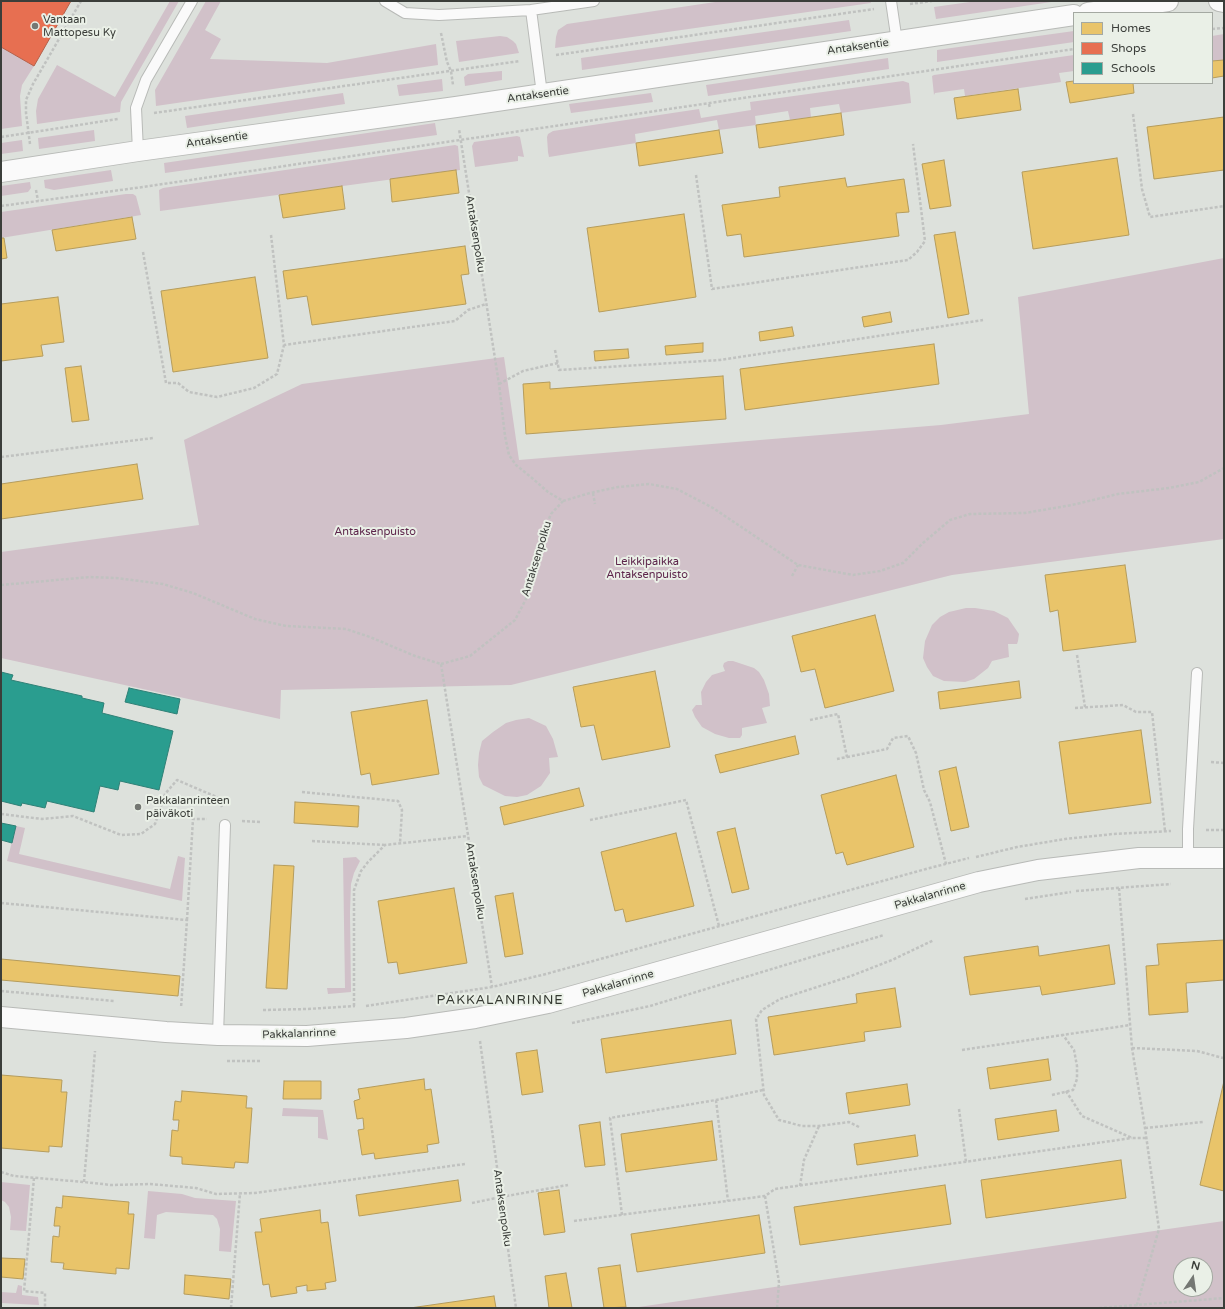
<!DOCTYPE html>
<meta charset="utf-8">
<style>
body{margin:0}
#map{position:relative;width:1225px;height:1309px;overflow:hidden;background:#dde1dc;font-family:"Varela Round",sans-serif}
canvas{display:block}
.frame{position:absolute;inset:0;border:2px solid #3b3e3a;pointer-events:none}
.legend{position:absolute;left:1073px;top:12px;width:140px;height:72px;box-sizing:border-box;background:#eaf0e7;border:1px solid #a4a9a2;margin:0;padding:5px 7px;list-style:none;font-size:12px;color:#3b3e3a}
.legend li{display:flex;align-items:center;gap:8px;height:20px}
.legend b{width:20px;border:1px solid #a4a9a2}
.north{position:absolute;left:1173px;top:1257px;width:40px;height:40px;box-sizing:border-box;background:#eaf0e7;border:1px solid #a4a9a2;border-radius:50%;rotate:13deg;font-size:11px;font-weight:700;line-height:16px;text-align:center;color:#3b3e3a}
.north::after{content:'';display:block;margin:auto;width:14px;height:18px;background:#747773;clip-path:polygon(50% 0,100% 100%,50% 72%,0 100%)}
</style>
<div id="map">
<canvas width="1225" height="1309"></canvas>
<div class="frame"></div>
<ul class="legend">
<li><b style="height:11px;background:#e9c46a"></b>Homes</li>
<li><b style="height:11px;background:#e76f51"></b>Shops</li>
<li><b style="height:11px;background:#2a9d8f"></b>Schools</li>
</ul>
<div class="north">N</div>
</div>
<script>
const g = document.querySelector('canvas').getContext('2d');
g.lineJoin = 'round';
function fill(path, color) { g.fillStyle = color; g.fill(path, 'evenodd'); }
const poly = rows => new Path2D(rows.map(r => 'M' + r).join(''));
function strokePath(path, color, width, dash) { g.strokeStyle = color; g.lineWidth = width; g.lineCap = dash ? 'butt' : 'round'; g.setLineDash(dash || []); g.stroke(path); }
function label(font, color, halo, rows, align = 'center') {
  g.font = font + ' "Varela Round",sans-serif'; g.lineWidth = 4; g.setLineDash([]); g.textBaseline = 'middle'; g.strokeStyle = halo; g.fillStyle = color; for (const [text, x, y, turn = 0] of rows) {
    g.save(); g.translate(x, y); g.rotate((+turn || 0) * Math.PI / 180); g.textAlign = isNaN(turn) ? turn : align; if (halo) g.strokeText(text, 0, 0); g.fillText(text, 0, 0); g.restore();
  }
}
const green = poly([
 [170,1,179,1,121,102,120,112,37,124,36,111,38,99,57,65,115,97],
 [206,1,221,1,205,30,221,39,210,59,327,63,436,44,438,65,156,106,155,90],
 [722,1,870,1,871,3,555,48,556,37,558,30,567,24],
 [977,1,1058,1,936,19,934,7],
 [849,20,851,31,582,70,581,58],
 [1074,31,1074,42,937,62,937,50],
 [1224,34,1224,60,1212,61,1212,36],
 [500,36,507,37,513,41,516,44,519,53,459,62,456,41],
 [1,47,34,66,22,85,20,96,22,126,1,129],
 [1074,55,1074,71,1059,73,1061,82,965,96,964,89,935,93,934,95,932,76,934,75],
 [888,58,889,69,708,96,706,85],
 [502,71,502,80,465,86,464,77,468,74],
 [442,79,443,91,399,96,397,85],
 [903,81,909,83,911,103,841,113,839,104,810,108,811,117,790,120,788,111,755,116,756,125,719,130,717,120,635,134,636,143,549,157,548,152,547,137,548,134,553,131,699,109,701,118,751,110,750,102],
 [343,93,345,104,187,128,185,116],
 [651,93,653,102,571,113,569,104],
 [435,123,437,135,165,173,164,163],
 [94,130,95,141,39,149,38,138],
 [517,136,520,137,524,157,518,156,518,161,475,167,472,146,474,142],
 [22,140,23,151,1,154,1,143],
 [455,145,458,146,460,170,160,211,159,190,163,188],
 [111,170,113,181,54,190,45,188,44,180],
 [30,182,31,188,28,192,1,196,1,186],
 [126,194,133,194,136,196,141,215,1,238,1,212],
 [1224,258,1224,539,952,575,511,685,281,690,280,719,1,658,1,552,199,525,184,440,302,384,504,357,519,460,941,425,1029,414,1018,297],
 [966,608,975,608,994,611,1008,618,1019,634,1018,641,1017,644,1008,644,1009,657,992,661,988,668,974,679,965,682,944,681,933,676,927,667,923,658,925,641,932,625,940,617,949,612],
 [728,661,733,661,754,668,759,672,764,680,769,694,770,706,762,708,767,723,742,728,742,735,740,738,729,738,715,734,702,727,695,717,692,710,696,705,702,705,701,692,706,682,712,675,725,671,723,666,724,663],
 [529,718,546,726,553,739,558,757,549,758,550,773,541,786,527,795,517,797,505,796,483,785,479,777,478,765,479,753,482,741,493,732,506,723,516,720],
 [16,826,25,828,19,854,170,889,178,856,185,858,182,901,7,861],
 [356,857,360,861,354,873,351,884,350,912,351,992,328,994,327,988,345,988,343,858],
 [283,1108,323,1110,328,1140,318,1138,318,1117,282,1116],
 [1,1182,30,1185,26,1231,10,1230,11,1217,9,1207,5,1202,1,1200],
 [148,1191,182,1194,195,1198,236,1201,231,1252,219,1251,220,1229,217,1219,213,1215,166,1212,157,1215,155,1239,144,1238],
 [1224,1221,1224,1308,632,1308,1161,1230],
 [1181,1265,1205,1265,1205,1289,1181,1289],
 [18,1285,22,1286,22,1295,38,1297,39,1305,1,1303,1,1292,16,1293]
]);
const homes = poly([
 [1224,60,1224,76,1212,78,1212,61,1224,60],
 [1074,81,1074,83,1133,83,1134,93,1070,103,1066,82,1074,81],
 [1018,89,1021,110,957,119,954,98,1018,89],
 [841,113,844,135,759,148,756,125,841,113],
 [1224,117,1224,170,1154,179,1147,127,1224,117],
 [719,130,723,153,639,166,636,143,719,130],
 [1117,158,1129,235,1033,249,1022,172,1117,158],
 [944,160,951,206,930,209,922,164,944,160],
 [456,170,459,193,392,202,390,179,456,170],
 [845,178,847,187,904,179,909,212,896,213,899,236,744,257,741,234,727,236,722,205,780,197,779,187,845,178],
 [342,186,345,209,283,218,279,195,342,186],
 [684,214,696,297,599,312,587,228,684,214],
 [132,217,136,239,56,251,52,230,132,217],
 [955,232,969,314,948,318,934,235,955,232],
 [1,238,4,238,7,258,1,259,1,238],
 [465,246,469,274,461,275,466,304,312,325,307,296,287,299,283,271,465,246],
 [255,277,268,358,173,372,161,291,255,277],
 [58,297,64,342,41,345,43,356,1,361,1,304,58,297],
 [890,312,892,322,864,327,862,317,890,312],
 [792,327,794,336,760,341,759,332,792,327],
 [703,343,703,352,666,355,665,346,703,343],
 [934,344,939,384,745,410,740,369,934,344],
 [628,349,629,358,595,361,594,351,628,349],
 [81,366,89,420,72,422,65,368,81,366],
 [723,376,726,419,526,434,523,384,550,382,550,389,723,376],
 [137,464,143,499,1,519,1,484,137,464],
 [1125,565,1136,642,1063,651,1058,610,1050,612,1045,575,1125,565],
 [875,615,894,691,825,708,815,669,801,672,792,636,875,615],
 [655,671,670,747,602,760,594,725,581,727,573,687,655,671],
 [1019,681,1021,698,940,709,938,692,1019,681],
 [427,700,439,774,372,785,370,773,361,775,351,712,427,700],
 [1141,730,1151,803,1069,814,1059,742,1141,730],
 [795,736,799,754,720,773,715,755,795,736],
 [956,767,969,827,951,831,939,771,956,767],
 [896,775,914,847,847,865,843,852,836,854,821,795,896,775],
 [579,788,584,806,504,825,500,807,579,788],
 [295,802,359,806,358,827,294,823,295,802],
 [735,828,749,889,732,893,717,832,735,828],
 [676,833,694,906,626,922,623,909,615,911,601,852,676,833],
 [274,865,294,866,287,989,266,988,274,865],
 [454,888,467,963,399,974,397,962,388,963,378,901,454,888],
 [513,893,523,954,505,957,495,896,513,893],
 [1224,940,1224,980,1186,983,1188,1012,1149,1015,1146,966,1159,965,1157,944,1224,940],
 [1109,945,1115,984,1042,995,1040,986,970,995,964,957,1038,946,1039,956,1109,945],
 [1,959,180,976,178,996,1,980,1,959],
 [895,988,901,1027,864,1032,865,1041,774,1055,768,1017,857,1003,856,994,895,988],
 [731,1020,736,1054,606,1073,601,1039,731,1020],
 [537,1050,543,1092,522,1095,516,1053,537,1050],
 [1048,1059,1051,1080,990,1089,987,1068,1048,1059],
 [1,1075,62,1080,61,1092,67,1092,62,1147,49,1146,49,1152,1,1148,1,1075],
 [424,1079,425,1090,431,1089,439,1143,427,1145,428,1152,375,1159,374,1153,362,1155,358,1130,364,1129,363,1118,357,1119,354,1101,360,1099,358,1089,424,1079],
 [284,1081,321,1081,321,1099,283,1099,284,1081],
 [1224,1081,1224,1191,1200,1185,1224,1081],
 [907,1084,910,1105,849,1114,846,1093,907,1084],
 [182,1091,247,1096,246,1108,252,1108,248,1163,235,1162,234,1168,182,1164,182,1157,170,1156,172,1130,178,1131,179,1120,173,1120,175,1101,181,1102,182,1091],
 [1056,1110,1059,1131,998,1140,995,1119,1056,1110],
 [712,1121,717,1160,626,1172,621,1134,712,1121],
 [600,1122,605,1165,585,1167,579,1125,600,1122],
 [915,1135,918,1156,857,1165,854,1144,915,1135],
 [1121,1160,1126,1198,986,1218,981,1180,1121,1160],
 [458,1180,461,1201,359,1216,356,1195,458,1180],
 [945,1185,951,1224,800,1245,794,1207,945,1185],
 [559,1190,565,1232,544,1235,538,1193,559,1190],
 [63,1196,129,1202,128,1214,134,1214,129,1269,116,1268,116,1274,63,1269,64,1263,51,1262,53,1236,59,1237,60,1226,54,1226,56,1207,62,1208,63,1196],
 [320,1210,321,1223,328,1222,336,1281,325,1283,326,1289,307,1291,307,1285,296,1287,297,1293,271,1297,269,1284,263,1285,255,1232,262,1232,260,1219,320,1210],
 [759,1215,765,1253,637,1272,631,1234,759,1215],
 [1,1258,25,1259,23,1279,1,1277,1,1258],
 [620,1265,626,1307,604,1308,598,1268,620,1265],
 [566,1273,572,1308,549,1308,545,1276,566,1273],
 [185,1275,231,1279,229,1299,184,1294,185,1275],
 [494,1296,496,1308,410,1308,494,1296]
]);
const shops = poly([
 [1,1,71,1,34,66,1,47,1,1]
]);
const schools = poly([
 [1,672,13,675,11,680,82,696,82,698,104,703,102,713,173,731,159,790,120,781,118,790,100,786,94,812,47,801,45,808,22,803,21,806,1,801,1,672],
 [129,688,180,699,177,714,125,702,129,688],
 [1,823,16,826,12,843,1,840,1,823]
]);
const path = poly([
 [910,4,932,1],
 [1212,29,1224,28],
 [441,33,447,62,451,71,453,85],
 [556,55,874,9],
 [709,104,710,108],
 [154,113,520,61],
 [1133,114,1142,189,1150,217,1224,206],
 [1,137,118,119],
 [30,144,26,113,26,100,33,84,81,1],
 [696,175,712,289,908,260,917,252,925,241,913,144],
 [36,190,38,201],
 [1,206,143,187,1074,49],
 [271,235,284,345,455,321,468,310,486,304],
 [143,252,166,383,178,383,189,392,217,397,254,388,277,374,284,345],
 [555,350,559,370,720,360,983,320],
 [499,384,523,371,558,363],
 [1,457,153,438],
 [593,493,595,504],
 [563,501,590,493,618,487,649,484,677,489,713,508,798,565,853,575,880,571,903,563,923,543,950,520,970,514,1025,513,1072,505,1118,494,1169,488,1199,482,1224,468],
 [792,576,798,565],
 [1,585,90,577,116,578,163,584,193,593,255,619,286,626,346,629,370,637,415,656,441,664],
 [1077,655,1085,707],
 [441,664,470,656,515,620,526,599,542,536,551,514,563,501,548,492,532,478,516,465,509,455,505,436,499,384,459,129],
 [441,664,492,987],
 [1075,708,1123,705,1136,712,1152,712,1165,831],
 [810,720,838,714,847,757,837,759],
 [847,757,887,749,893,738,908,736,916,753,924,790,930,802,946,864],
 [1211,762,1224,763],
 [302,792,398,801,402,810,400,843],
 [1,814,42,819,73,816,121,835,141,834,155,824,165,794,177,780,219,798,222,807],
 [590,820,686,800,719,926],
 [242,821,261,822],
 [1206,830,1224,830],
 [312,841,385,845],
 [976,857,1017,847,1065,839,1113,834,1171,831],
 [1119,888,1132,1048,1145,1128,1159,1229,1136,1308],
 [1076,891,1171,884],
 [1025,899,1071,892],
 [1,903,187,920,181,1008],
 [187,920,193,819,207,819],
 [1,991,114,1001],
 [354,1006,354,890,361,871,368,862,385,845,468,836],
 [366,1006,492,987,546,974,926,869,969,858],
 [263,1010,307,1009,355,1006],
 [572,1023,650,1006,884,935],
 [480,1041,516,1308],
 [1132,1048,1197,1051,1223,1058],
 [962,1050,1130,1025],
 [227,1061,262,1061],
 [1066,1091,1082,1116,1132,1138,1146,1138],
 [1052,1095,1073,1090,1077,1079,1077,1066,1074,1050,1063,1035],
 [716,1100,728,1201],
 [959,1109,966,1162],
 [859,1127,849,1122,819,1126,802,1126,779,1120,764,1095,756,1019,762,1010,780,999,851,976,892,960,934,940],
 [1145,1128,1203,1122],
 [1,1172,14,1176,84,1182,111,1185,150,1184,196,1188,216,1194,255,1193,465,1164],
 [34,1178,24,1291,45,1293,45,1308],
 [84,1182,95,1051],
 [800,1186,804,1160,819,1126],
 [765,1196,779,1282,777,1308],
 [472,1203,501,1197,568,1185],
 [622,1215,610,1118,716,1100,763,1090],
 [574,1221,765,1196,775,1189,1132,1138],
 [231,1308,240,1193],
 [1099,1308,1224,1298]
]);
const lane = poly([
 [385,1,405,13,439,15,531,10,594,1],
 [891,1,897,42],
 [531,10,542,94],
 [138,151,136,108,146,80,192,1],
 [1188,857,1188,829,1197,673],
 [218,1035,225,825]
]);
const street = poly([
 [1219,1,1224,2],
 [1088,13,1168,1],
 [1,172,138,151,456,107,1074,15],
 [1,1017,166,1032,218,1035,307,1036,406,1028,475,1018,548,1003,979,882,1038,870,1139,858,1224,858]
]);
const markers = [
 [35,26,4,"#747773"],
 [138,807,4,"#747773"]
];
const poiNames = [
 ["Vantaan",43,20],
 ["Mattopesu Ky",43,33],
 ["Pakkalanrinteen",146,801],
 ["päiväkoti",146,814]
];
const streetNames = [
 ["Antaksentie",858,47,-8],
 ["Antaksentie",538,95,-8],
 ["Antaksentie",217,140,-8],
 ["Antaksenpolku",475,234,81],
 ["Antaksenpolku",537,559,-73],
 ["Antaksenpolku",475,881,81],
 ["Pakkalanrinne",930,896,-16],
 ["Pakkalanrinne",618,984,-16],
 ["Pakkalanrinne",299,1034,-2],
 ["Antaksenpolku",502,1208,82]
];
const parkNames = [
 ["Antaksenpuisto",375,532],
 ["Leikkipaikka",647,562],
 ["Antaksenpuisto",647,575]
];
const quarterNames = [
 ["PAKKALANRINNE",500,1001]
];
fill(green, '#d1c1c9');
fill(homes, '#e9c46a');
strokePath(homes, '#b59c5c', 1);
fill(shops, '#e76f51');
strokePath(shops, '#b3604a', 1);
fill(schools, '#2a9d8f');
strokePath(schools, '#2f8076', 1);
strokePath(lane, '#b8bab7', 12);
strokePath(street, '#b8bab7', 22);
strokePath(path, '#c0c2c0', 2.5, [3, 2]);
strokePath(lane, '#fafafa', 10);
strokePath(street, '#fafafa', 20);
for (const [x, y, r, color] of markers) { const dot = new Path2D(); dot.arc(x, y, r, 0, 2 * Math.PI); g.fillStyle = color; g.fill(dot); strokePath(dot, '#eaf0e7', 1.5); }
label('11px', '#3b3e3a', '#eaf0e7', poiNames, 'left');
label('11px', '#3b3e3a', '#eaf0e7', streetNames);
label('11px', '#5d254b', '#eaf0e7', parkNames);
g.letterSpacing = '1px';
label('13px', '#353932', '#eaf0e7', quarterNames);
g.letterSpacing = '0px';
</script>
